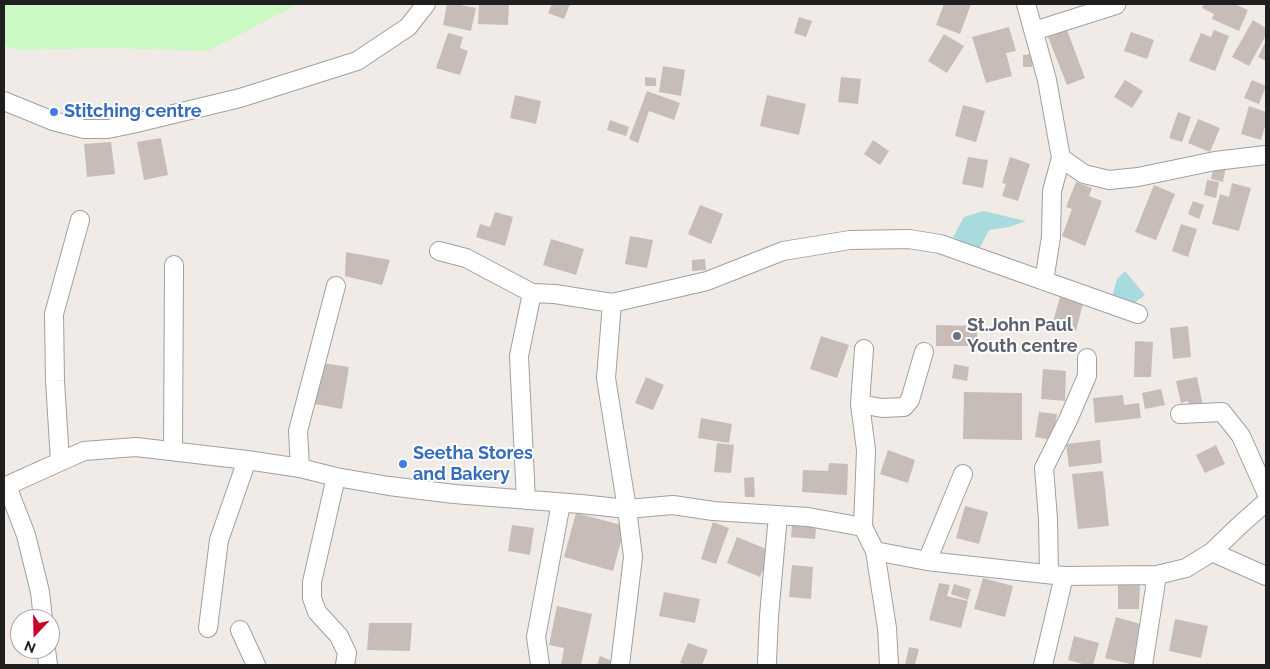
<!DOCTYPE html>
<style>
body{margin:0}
#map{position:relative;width:1270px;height:669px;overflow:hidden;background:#f0ebe6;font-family:Raleway,sans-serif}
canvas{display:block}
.frame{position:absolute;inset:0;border:5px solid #1f1f1f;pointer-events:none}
.north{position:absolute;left:10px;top:609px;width:50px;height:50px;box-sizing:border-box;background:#fff;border:1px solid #a5a5a5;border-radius:50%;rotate:201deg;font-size:14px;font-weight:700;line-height:20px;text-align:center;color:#1f1f1f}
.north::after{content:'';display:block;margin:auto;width:18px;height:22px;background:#cd0228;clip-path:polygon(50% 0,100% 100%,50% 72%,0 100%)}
</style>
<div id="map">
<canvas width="1270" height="669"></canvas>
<div class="frame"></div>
<div class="north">N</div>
</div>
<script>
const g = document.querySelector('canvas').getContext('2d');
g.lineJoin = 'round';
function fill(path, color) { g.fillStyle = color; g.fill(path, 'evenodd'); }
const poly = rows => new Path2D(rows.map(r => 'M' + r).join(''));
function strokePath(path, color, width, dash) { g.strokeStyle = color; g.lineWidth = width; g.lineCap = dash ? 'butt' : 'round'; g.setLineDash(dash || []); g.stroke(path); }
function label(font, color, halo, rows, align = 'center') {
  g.font = font + ' Raleway,sans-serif'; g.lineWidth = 4; g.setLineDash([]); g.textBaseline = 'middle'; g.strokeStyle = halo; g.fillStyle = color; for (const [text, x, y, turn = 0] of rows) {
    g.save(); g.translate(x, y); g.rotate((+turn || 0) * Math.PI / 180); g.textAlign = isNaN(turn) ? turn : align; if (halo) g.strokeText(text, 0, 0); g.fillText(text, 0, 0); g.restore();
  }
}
const park = poly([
 [4,4,298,4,208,51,108,48,18,50,4,45]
]);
const water = poly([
 [983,211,1026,221,1009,227,989,230,978,251,953,237,964,217],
 [1125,271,1145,295,1130,306,1112,297,1117,279]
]);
const building = poly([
 [447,4,455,4,476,8,471,31,443,25],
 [479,4,509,4,508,25,478,24],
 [552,4,570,4,564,19,548,13],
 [944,4,971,4,960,34,936,25],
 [1204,4,1234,4,1248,10,1239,31,1212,19,1214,14,1202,8],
 [799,17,812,21,806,37,794,33],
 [1253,20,1266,28,1266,35,1249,66,1232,57],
 [1009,27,1016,51,1006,53,1012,76,986,83,972,37],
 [1067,30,1085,78,1067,85,1048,37],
 [1214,30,1229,36,1215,71,1189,61,1201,33,1211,37],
 [1131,32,1154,40,1147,59,1124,51],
 [448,33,463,37,460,48,468,51,460,75,436,68],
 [944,34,964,46,947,73,928,61],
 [1266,41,1266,61,1258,57],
 [1032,54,1032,67,1023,67,1023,55],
 [663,66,685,70,681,96,659,92],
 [645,77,656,78,656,86,645,86],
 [841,77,861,79,858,104,838,102],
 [1125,80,1143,91,1132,108,1114,97],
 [1252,80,1266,86,1259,104,1244,98],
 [647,91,680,103,674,120,649,111,638,143,629,139],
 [515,95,541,101,536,124,510,118],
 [767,95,806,104,799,135,760,126],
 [963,105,985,111,976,142,955,136],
 [1249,106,1266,112,1266,123,1261,140,1241,134],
 [1178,112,1191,117,1182,142,1169,138],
 [1198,119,1220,128,1210,152,1188,143],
 [610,120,629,127,626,136,607,130],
 [161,138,168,175,144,180,137,142],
 [873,140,889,151,880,165,864,154],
 [111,142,115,174,87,177,84,144],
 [968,157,988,160,983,188,962,184],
 [1010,157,1030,164,1018,201,1002,196,1006,184,1002,183],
 [1214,164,1226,166,1223,182,1211,179],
 [1207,180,1219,182,1216,198,1204,195],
 [1076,182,1092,188,1089,196,1102,201,1085,246,1062,236,1072,209,1066,207],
 [1232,183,1251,188,1239,231,1212,224,1220,194,1229,197],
 [1154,185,1175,194,1156,240,1135,232],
 [1193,201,1204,205,1199,219,1188,214],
 [700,205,723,214,711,244,688,234],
 [495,212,513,217,505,246,476,237,480,224,490,227],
 [1181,224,1197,229,1188,257,1172,251],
 [630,236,653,240,647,268,625,264],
 [551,239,584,249,576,275,543,265],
 [346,252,390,260,382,285,345,276],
 [705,259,706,270,692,271,692,260],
 [1060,297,1083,303,1076,331,1063,328,1062,332,1051,329],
 [936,325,977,326,977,346,936,346],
 [1188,326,1191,357,1173,359,1170,328],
 [821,336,849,345,837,378,810,369],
 [1135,341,1153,342,1151,377,1134,377],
 [322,363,349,367,342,409,315,404],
 [954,364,969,367,967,381,952,378],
 [1043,369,1066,371,1065,401,1041,399],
 [646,377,664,385,653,410,635,403],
 [1197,377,1203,406,1190,409,1188,401,1181,403,1176,381],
 [1161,389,1165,405,1145,409,1142,393],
 [964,392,1022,393,1022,440,963,439],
 [1123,395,1124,405,1139,403,1141,418,1095,423,1093,398],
 [1039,412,1057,414,1053,440,1035,437],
 [701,418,732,424,729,443,698,438],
 [1100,440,1102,463,1069,467,1066,444],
 [717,443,734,445,731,473,714,472],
 [1216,445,1225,464,1205,473,1196,455],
 [888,450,915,460,908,483,880,474],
 [829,463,848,464,847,495,802,492,803,470,828,471],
 [1103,471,1109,526,1078,529,1072,474],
 [754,477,755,497,745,497,744,478],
 [965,506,988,512,979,544,956,538],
 [576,513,625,526,613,571,564,557],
 [713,522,729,528,716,564,701,559],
 [512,525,534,528,530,555,508,551],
 [792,525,816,527,815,539,791,537],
 [737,537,771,551,760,577,727,563],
 [792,565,813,567,811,599,789,597],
 [983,578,1013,586,1005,617,974,609],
 [1140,580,1139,609,1118,609,1118,584],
 [939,583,950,585,947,596,968,601,961,628,929,620],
 [954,584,971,589,968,600,951,594],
 [664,592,700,599,695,623,659,616],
 [557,606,592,614,581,665,561,665,564,648,549,645],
 [1116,617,1144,625,1134,665,1105,658],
 [1175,619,1208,626,1201,658,1169,651],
 [369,623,412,623,410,651,367,650],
 [1074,636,1099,643,1093,665,1086,665,1068,660],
 [688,643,708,650,702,665,687,665,680,663],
 [909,647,919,649,915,665,905,665],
 [600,656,617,663,617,665,597,665]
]);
const street = poly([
 [1026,4,1047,80,1061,158,1084,174,1109,180,1138,177,1215,161,1266,155],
 [1034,31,1116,5],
 [4,101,53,121,84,129,108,129,132,124,240,98,357,61,408,27,426,4],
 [439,251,466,258,532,293],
 [1044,281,1051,237,1052,191,1061,158],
 [612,303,606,378,627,509,633,557,620,665],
 [860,404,882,408,904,407,910,400,924,352],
 [1180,414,1222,412,1241,436,1266,492],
 [173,451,174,265],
 [60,461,55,381,54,314,80,220],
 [300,468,298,431,336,286],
 [336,477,312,582,312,598,317,612,339,636,347,653,345,665],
 [7,486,26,535,40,592,43,619],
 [4,487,84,451,136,447,247,460,300,468,336,477,389,486,454,494,581,504,627,509,673,505,713,511,808,517,863,527,875,551,927,561,1064,576,1157,575,1186,568,1212,552,1240,525,1266,502],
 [526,500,519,356,532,293,555,294,612,303,707,281,783,251,850,240,909,239,940,244,1138,314],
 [863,527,866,450,860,404,864,349],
 [875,551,887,628,889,665],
 [1212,552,1266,576],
 [927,561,963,474],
 [1049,574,1048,519,1044,468,1068,420,1087,376,1087,358],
 [208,628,219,540,247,460],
 [240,630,256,665],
 [46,649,48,665],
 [767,662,769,616,778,515],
 [540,665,536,637,561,503],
 [1043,665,1064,576],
 [1143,665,1157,575]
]);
const markers = [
 [54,112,5,"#3f7fe0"],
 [957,336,5,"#6b7280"],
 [403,464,5,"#3f7fe0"]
];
const shopNames = [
 ["Stitching centre",64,112],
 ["Seetha Stores",413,454],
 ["and Bakery",413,475]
];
const worshipNames = [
 ["St.John Paul",967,326],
 ["Youth centre",967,347]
];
fill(park, '#caf9c4');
fill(water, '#a7dbdd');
fill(building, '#c8bcb9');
strokePath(street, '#a0a0a0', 20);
strokePath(street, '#fff', 18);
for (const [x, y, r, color] of markers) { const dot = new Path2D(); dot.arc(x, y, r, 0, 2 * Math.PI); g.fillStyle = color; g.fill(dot); strokePath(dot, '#fff', 2); }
label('bold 18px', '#366cbe', '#fff', shopNames, 'left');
label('bold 18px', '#5b616d', '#fff', worshipNames, 'left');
</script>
